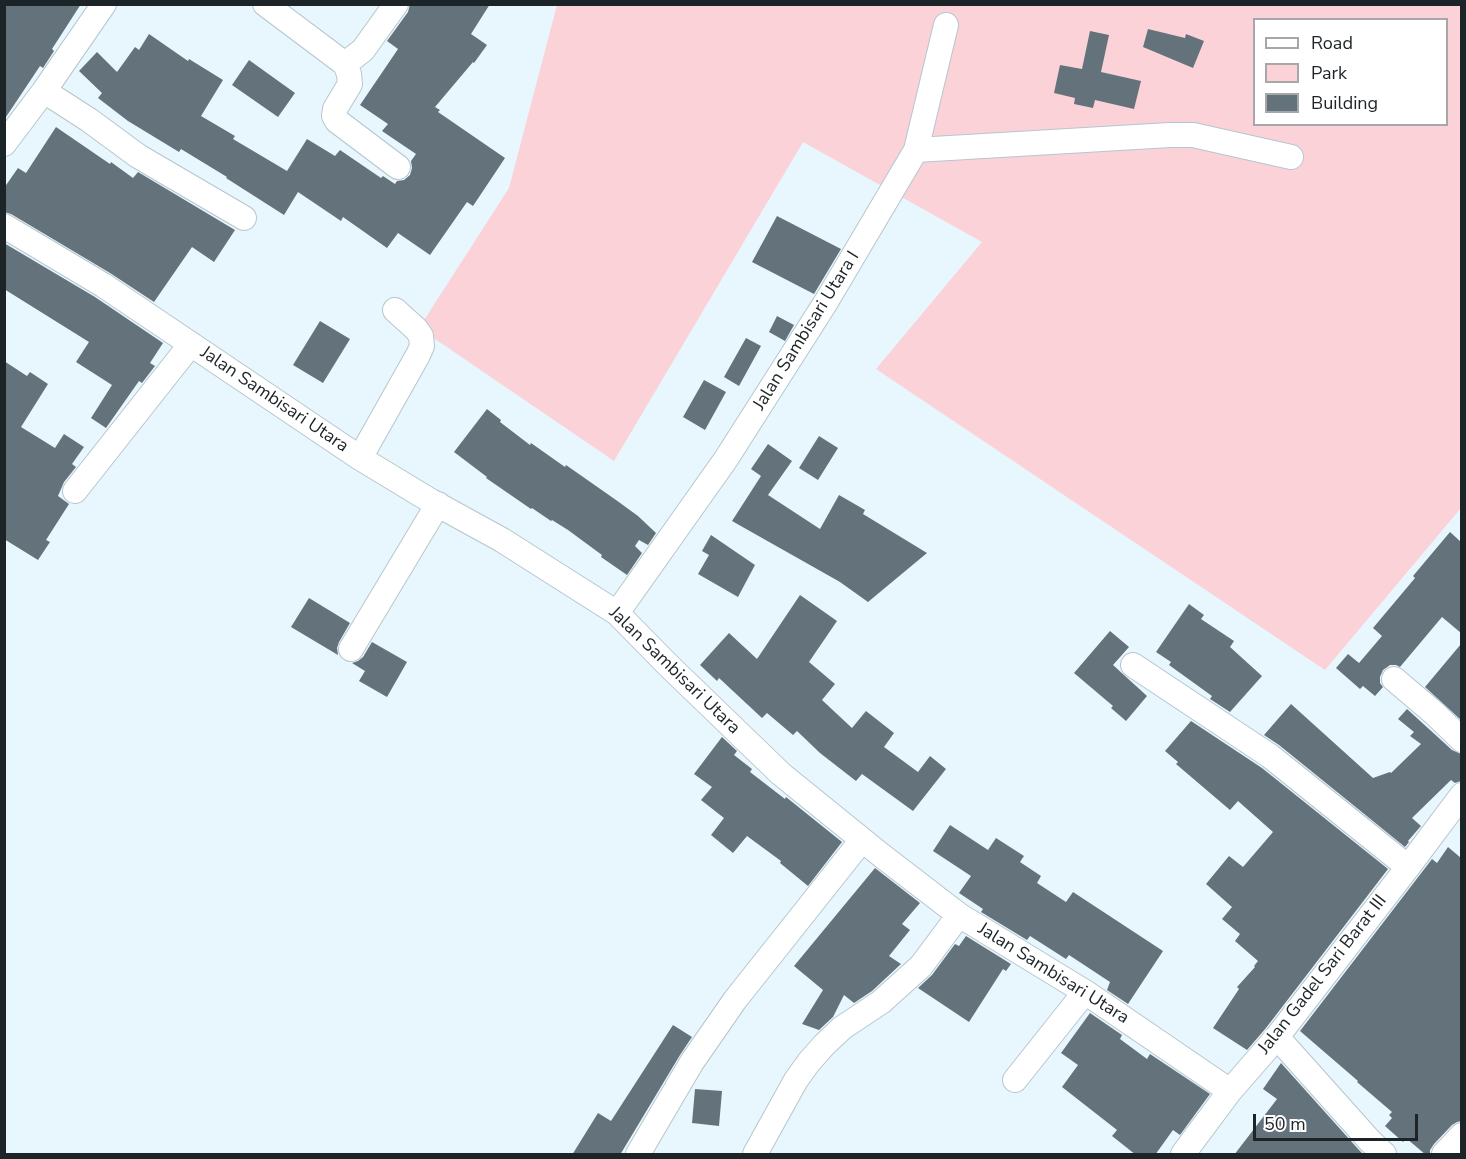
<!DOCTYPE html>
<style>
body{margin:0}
#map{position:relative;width:1466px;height:1159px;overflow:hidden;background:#e8f6fd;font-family:"Nunito Sans",sans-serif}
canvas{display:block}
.frame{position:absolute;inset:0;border:6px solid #1d2427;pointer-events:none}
.legend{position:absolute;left:1253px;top:18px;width:195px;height:108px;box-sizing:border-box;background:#fff;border:2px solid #a5a7a9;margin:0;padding:8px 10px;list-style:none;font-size:18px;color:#1d2427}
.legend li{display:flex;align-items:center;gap:12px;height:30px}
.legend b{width:30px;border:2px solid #a5a7a9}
.scale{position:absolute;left:1253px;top:1114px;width:165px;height:27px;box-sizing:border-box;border:3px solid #1d2427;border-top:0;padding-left:8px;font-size:18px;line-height:21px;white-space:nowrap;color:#1d2427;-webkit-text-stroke:4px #fff;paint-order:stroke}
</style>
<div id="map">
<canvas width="1466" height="1159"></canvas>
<div class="frame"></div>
<ul class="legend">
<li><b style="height:8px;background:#fff"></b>Road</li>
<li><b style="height:16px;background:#fbd2d7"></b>Park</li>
<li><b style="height:16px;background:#64737b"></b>Building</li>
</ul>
<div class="scale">50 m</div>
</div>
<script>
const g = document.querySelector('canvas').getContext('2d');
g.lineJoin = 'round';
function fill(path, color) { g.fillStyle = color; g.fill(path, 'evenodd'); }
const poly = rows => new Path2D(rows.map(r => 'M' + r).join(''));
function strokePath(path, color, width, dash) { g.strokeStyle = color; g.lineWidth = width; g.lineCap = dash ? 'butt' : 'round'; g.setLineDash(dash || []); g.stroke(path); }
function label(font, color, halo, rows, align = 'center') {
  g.font = font + ' "Nunito Sans",sans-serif'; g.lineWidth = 4.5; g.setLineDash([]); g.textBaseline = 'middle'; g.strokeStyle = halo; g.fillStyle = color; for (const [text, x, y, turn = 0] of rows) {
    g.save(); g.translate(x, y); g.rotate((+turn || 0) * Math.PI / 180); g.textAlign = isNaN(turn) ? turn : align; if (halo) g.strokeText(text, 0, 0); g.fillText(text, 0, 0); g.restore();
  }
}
const green = poly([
 [557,5,1461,5,1461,508,1325,670,876,369,982,242,803,142,614,461,419,328,509,188],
 [1254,20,1446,20,1446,124,1254,124]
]);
const building = poly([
 [4,4,81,4,52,49,54,51,43,68,40,66,4,120],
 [410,4,490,4,471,34,487,45,474,63,473,62,435,107,440,110,438,112,505,158,473,206,467,202,430,255,398,233,387,248,343,217,341,221,298,192,284,215,226,178,227,177,181,149,179,152,128,121,98,98,102,93,79,71,97,52,117,72,135,47,139,50,149,34,188,61,189,59,223,80,201,116,235,136,233,139,287,171,307,139,335,156,340,150,381,178,383,176,395,184,397,181,404,180,410,175,412,168,411,161,416,154,382,131,388,124,360,105,398,49,387,41,408,12],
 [1148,29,1185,38,1186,34,1204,41,1193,68,1143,47],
 [1090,31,1109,35,1101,72,1141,81,1134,109,1095,100,1093,108,1074,104,1075,98,1054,93,1060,65,1082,69],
 [249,60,295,93,278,117,232,85],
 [56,127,110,164,111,162,133,178,138,172,235,230,214,262,192,247,154,302,110,273,11,214,4,212,4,188,18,168,26,173],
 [777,216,841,249,814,294,752,262],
 [4,243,95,297,163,343,150,363,155,366,142,383,139,381,106,428,91,418,112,385,76,362,89,342,4,289],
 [777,316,794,325,785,341,769,332],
 [320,321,350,339,323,383,293,365],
 [746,338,761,346,739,386,724,377],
 [4,361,27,376,30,372,48,384,21,427,55,448,64,434,84,447,72,464,76,467,64,482,58,496,69,504,46,540,50,542,38,560,4,539],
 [704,380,726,392,705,430,683,417],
 [487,409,501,420,500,422,530,445,531,443,565,467,566,465,616,500,638,516,656,533,648,545,639,540,635,546,642,553,627,575,601,557,602,555,568,530,552,520,551,521,532,508,531,509,486,478,487,477,454,452],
 [819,436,838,448,818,480,799,468],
 [768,444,792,461,768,495,820,529,839,495,865,510,863,514,927,553,868,602,840,582,732,521,761,476,751,469],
 [1450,532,1461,542,1461,633,1442,617,1400,667,1396,665,1390,665,1383,670,1380,677,1380,683,1383,687,1375,696,1363,686,1360,689,1336,668,1348,654,1359,663,1382,636,1373,628,1415,578,1413,576],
 [711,535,755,565,738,597,698,574,709,555,702,551],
 [800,595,837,621,809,662,835,684,822,700,852,728,866,711,894,733,884,747,918,772,930,756,946,769,913,811,862,774,856,781,820,753,797,731,793,735,767,713,762,718,719,678,717,681,700,665,729,633,757,659],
 [309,598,350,623,339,642,337,648,338,655,291,627],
 [1189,604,1204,615,1201,619,1234,641,1230,647,1262,676,1230,712,1210,699,1212,696,1169,665,1171,662,1156,652],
 [1110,631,1129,647,1113,665,1147,696,1126,721,1111,708,1113,706,1074,673],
 [372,642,407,662,387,697,359,681,365,671,352,663,358,661,363,657],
 [1461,644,1461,720,1425,687],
 [1291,704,1373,778,1390,772,1391,773,1421,744,1410,736,1414,732,1398,719,1407,709,1452,750,1461,754,1461,781,1455,783,1451,780,1412,818,1421,826,1408,841,1409,842,1405,847,1279,745,1264,735],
 [1191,721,1262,768,1388,869,1266,1028,1247,1050,1213,1028,1239,989,1237,987,1255,967,1254,966,1258,961,1235,941,1240,934,1222,919,1232,907,1206,884,1229,856,1243,867,1273,832,1238,801,1230,810,1176,764,1178,762,1165,751],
 [722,737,737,751,734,755,752,769,750,772,785,799,786,797,842,842,808,886,780,863,781,861,747,836,733,853,711,835,724,818,701,800,712,787,694,774],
 [950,825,988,850,996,838,1024,856,1020,862,1041,876,1037,883,1066,902,1073,892,1163,951,1128,1004,1107,990,1110,982,1069,955,1066,959,1030,936,1027,940,981,912,983,909,959,893,971,876,933,851],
 [1448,847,1461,858,1461,1121,1457,1122,1452,1125,1434,1144,1430,1150,1430,1155,1426,1155,1406,1138,1403,1142,1385,1126,1392,1118,1389,1115,1392,1112,1357,1082,1358,1081,1300,1031,1432,859,1437,863],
 [875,868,920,903,902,924,910,930,889,956,901,964,872,991,854,1003,844,995,833,1017,819,1030,802,1024,823,990,794,966],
 [966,936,1011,964,1006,971,1003,969,969,1022,918,988,932,975,955,944,959,946],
 [1090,1013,1122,1035,1120,1039,1147,1059,1150,1054,1210,1094,1180,1135,1173,1130,1155,1155,1136,1155,1112,1136,1117,1130,1062,1087,1078,1065,1061,1053],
 [673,1025,692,1037,680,1055,620,1155,572,1155,598,1113,611,1121],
 [1281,1063,1359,1150,1364,1155,1234,1155,1277,1099,1263,1089],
 [695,1089,722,1091,719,1126,692,1123]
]);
const minor = poly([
 [265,4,345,64,349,74,350,84,335,109,334,116,337,121,398,167],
 [345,64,363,50,396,4],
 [44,91,89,120,138,156,244,218],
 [4,144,44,91,104,4],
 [916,150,1170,135,1193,135,1291,157],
 [4,226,103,285,360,458,431,501,502,540,617,613,667,664,781,774,881,855,959,915,1085,992,1230,1091],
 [360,458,418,355,422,346,421,336,416,329,395,310],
 [75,491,191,344],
 [617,613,726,459,826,302,916,150,946,25],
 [351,649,438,504],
 [1133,665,1270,756,1408,867],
 [1394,679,1434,713,1462,740],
 [1277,1037,1370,1141,1384,1154],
 [1015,1080,1085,992],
 [638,1154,692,1062,735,1000,862,840],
 [755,1154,796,1080,809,1062,824,1045,842,1028,881,1002,921,966,959,915],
 [1183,1154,1230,1091,1277,1037,1408,867,1462,795],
 [1444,1154,1462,1135]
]);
const streetNames = [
 ["Jalan Sambisari Utara I",807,331,-58],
 ["Jalan Sambisari Utara",274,400,34],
 ["Jalan Sambisari Utara",674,671,44],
 ["Jalan Sambisari Utara",1053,974,32],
 ["Jalan Gadel Sari Barat III",1323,975,-52]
];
fill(green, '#fbd2d7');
fill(building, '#64737b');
strokePath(minor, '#b5c6cf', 26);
strokePath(minor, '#fff', 24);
label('18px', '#1d2427', '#fff', streetNames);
</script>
